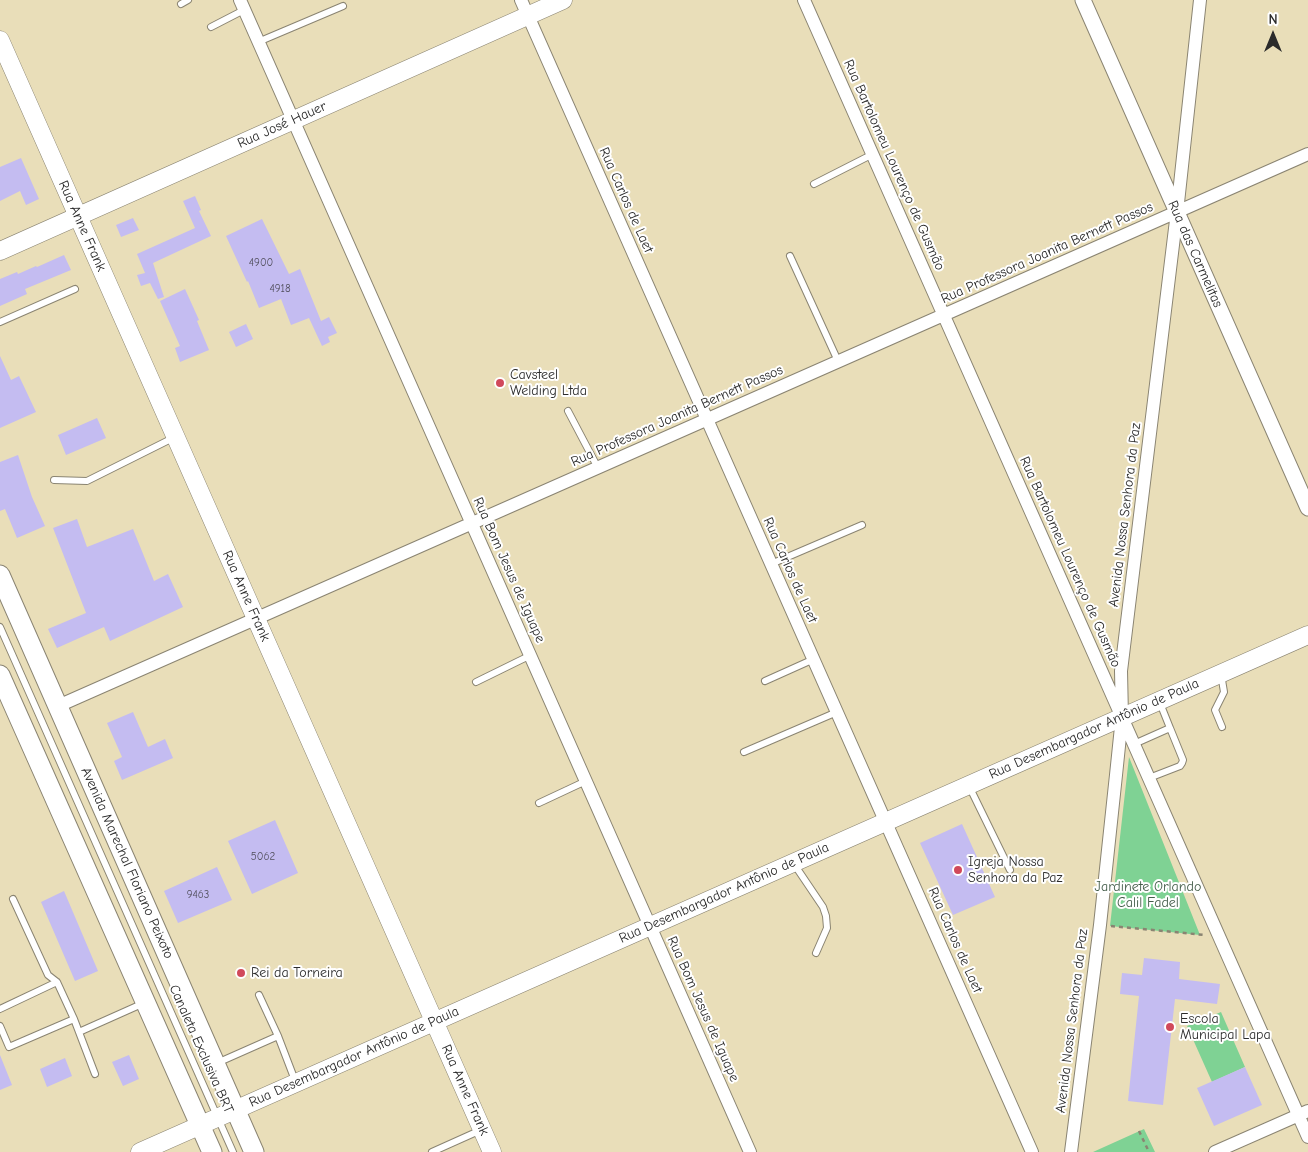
<!DOCTYPE html>
<meta charset="utf-8">
<style>
body{margin:0}
#map{position:relative;width:1308px;height:1152px;overflow:hidden;background:#e9deb9;font-family:"Comic Neue",sans-serif}
canvas{display:block}
.north{position:absolute;left:1248px;top:10px;width:50px;height:50px;-webkit-text-stroke:4px #fff;paint-order:stroke;rotate:0deg;font-size:14px;font-weight:700;line-height:20px;text-align:center;color:#2b2b2b}
.north::after{content:'';display:block;margin:auto;width:18px;height:22px;background:#2b2b2b;clip-path:polygon(50% 0,100% 100%,50% 72%,0 100%)}
</style>
<div id="map">
<canvas width="1308" height="1152"></canvas>
<div class="north">N</div>
</div>
<script>
const g = document.querySelector('canvas').getContext('2d');
g.lineJoin = 'round';
function fill(path, color) { g.fillStyle = color; g.fill(path, 'evenodd'); }
const poly = rows => new Path2D(rows.map(r => 'M' + r).join(''));
function strokePath(path, color, width, dash) { g.strokeStyle = color; g.lineWidth = width; g.lineCap = dash ? 'butt' : 'round'; g.setLineDash(dash || []); g.stroke(path); }
function label(font, color, halo, rows, align = 'center') {
  g.font = font + ' "Comic Neue",sans-serif'; g.lineWidth = 4; g.setLineDash([]); g.textBaseline = 'middle'; g.strokeStyle = halo; g.fillStyle = color; for (const [text, x, y, turn = 0] of rows) {
    g.save(); g.translate(x, y); g.rotate((+turn || 0) * Math.PI / 180); g.textAlign = isNaN(turn) ? turn : align; if (halo) g.strokeText(text, 0, 0); g.fillText(text, 0, 0); g.restore();
  }
}
const green = poly([
 [1129,757,1200,935,1110,926],
 [1221,1012,1245,1067,1212,1082,1187,1026],
 [1144,1129,1155,1152,1093,1152]
]);
const building = poly([
 [21,158,39,199,26,205,20,191,0,201,0,167],
 [195,196,201,210,199,211,211,236,153,263,164,297,158,299,150,283,141,286,137,275,145,273,137,254,195,228,183,201],
 [133,218,139,230,121,237,116,225],
 [262,219,289,274,300,269,321,321,329,317,337,333,328,337,330,342,322,346,309,318,291,325,281,299,259,308,248,281,247,282,226,236],
 [64,255,71,270,25,289,27,294,0,306,0,279,17,272,18,274,36,266,37,267],
 [185,289,199,320,197,321,209,350,180,362,175,348,180,346,160,301],
 [246,324,253,339,236,347,229,332],
 [0,356,11,380,19,376,36,412,0,428],
 [97,418,106,438,66,455,58,435],
 [18,455,32,497,45,526,17,538,5,509,0,511,0,462],
 [77,519,87,547,133,529,154,581,168,574,183,607,110,641,104,627,57,648,48,629,86,613,53,528],
 [133,712,148,747,165,739,173,758,122,780,114,761,122,757,107,723],
 [275,820,298,873,252,894,228,841],
 [962,824,995,897,953,915,920,843],
 [217,867,232,900,178,923,164,891],
 [64,891,98,971,75,981,41,902],
 [1144,958,1180,962,1179,979,1220,984,1217,1004,1175,999,1163,1105,1128,1101,1139,996,1120,994,1122,973,1142,975],
 [0,1055,12,1085,0,1090],
 [129,1055,139,1079,123,1086,112,1062],
 [65,1058,72,1076,47,1087,40,1069],
 [1245,1067,1262,1105,1214,1126,1197,1088]
]);
const path = poly([
 [1111,926,1205,935],
 [1139,1131,1149,1152]
]);
const service = poly([
 [181,4,188,0],
 [211,27,244,10],
 [258,42,343,6],
 [814,184,873,154],
 [790,256,838,361],
 [0,322,75,289],
 [568,411,598,468],
 [54,480,87,481,175,437],
 [771,564,862,525],
 [0,627,233,1152],
 [1221,674,1224,692,1215,710,1222,727],
 [765,681,814,659],
 [476,682,531,655],
 [1134,744,1170,728,1160,703],
 [744,752,837,712],
 [1149,778,1180,766,1182,763,1183,760,1170,728],
 [969,786,1010,870],
 [539,803,586,781],
 [794,864,823,907,826,916,827,928,816,953],
 [13,899,48,975,57,982,74,1019,95,1074],
 [259,995,278,1036],
 [0,1009,57,982],
 [0,1026,9,1047,74,1019],
 [79,1032,144,1003],
 [217,1063,278,1036,296,1083],
 [432,1152,481,1130]
]);
const minor = poly([
 [240,0,750,1152],
 [521,0,1032,1152],
 [804,0,1308,1137],
 [58,706,1308,154],
 [1071,1152,1100,925,1116,775,1122,717,1121,671,1177,212,1200,0],
 [1215,1152,1308,1111]
]);
const tertiary = poly([
 [1083,0,1308,508]
]);
const secondary = poly([
 [0,40,492,1152],
 [0,251,563,0],
 [140,1152,1308,635]
]);
const primary = poly([
 [0,575,254,1152],
 [0,675,212,1152]
]);
const markers = [
 [500,383,5,"#d1495b"],
 [958,870,5,"#d1495b"],
 [241,973,5,"#d1495b"],
 [1170,1027,5,"#d1495b"]
];
const numberNames = [
 ["4900",261,263],
 ["4918",280,289],
 ["5062",263,857],
 ["9463",198,895]
];
const streetNames = [
 ["Rua José Hauer",282,125,-24],
 ["Rua Bartolomeu Lourenço de Gusmão",894,165,66],
 ["Rua Carlos de Laet",626,200,66],
 ["Rua Anne Frank",82,226,66],
 ["Rua Professora Joanita Bernett Passos",1047,253,-24],
 ["Rua das Carmelitas",1195,254,66],
 ["Rua Professora Joanita Bernett Passos",677,416,-24],
 ["Avenida Nossa Senhora da Paz",1125,515,-83],
 ["Rua Bartolomeu Lourenço de Gusmão",1070,562,66],
 ["Rua Bom Jesus de Iguape",509,570,66],
 ["Rua Carlos de Laet",790,570,66],
 ["Rua Anne Frank",246,596,66],
 ["Rua Desembargador Antônio de Paula",1094,729,-24],
 ["Avenida Marechal Floriano Peixoto",127,863,66],
 ["Rua Desembargador Antônio de Paula",724,893,-24],
 ["Rua Carlos de Laet",955,940,66],
 ["Rua Bom Jesus de Iguape",703,1009,66],
 ["Avenida Nossa Senhora da Paz",1072,1021,-83],
 ["Canaleta Exclusiva BRT",201,1049,66],
 ["Rua Desembargador Antônio de Paula",354,1057,-24],
 ["Rua Anne Frank",465,1090,66]
];
const poiNames = [
 ["Cavsteel",510,375],
 ["Welding Ltda",510,391],
 ["Igreja Nossa",968,862],
 ["Senhora da Paz",968,878],
 ["Rei da Torneira",251,973],
 ["Escola",1180,1019],
 ["Municipal Lapa",1180,1035]
];
const parkNames = [
 ["Jardinete Orlando",1148,887],
 ["Calil Fadel",1148,903]
];
fill(green, '#7fd294');
fill(building, '#c4bcf1');
strokePath(service, '#8a8472', 8);
strokePath(minor, '#8a8472', 14);
strokePath(tertiary, '#8a8472', 17);
strokePath(secondary, '#8a8472', 19);
strokePath(primary, '#8a8472', 21);
strokePath(path, '#8a8472', 2.5, [4, 4]);
strokePath(service, '#fff', 6);
strokePath(minor, '#fff', 12);
strokePath(tertiary, '#fff', 15);
strokePath(secondary, '#fff', 18);
strokePath(primary, '#fff', 19);
for (const [x, y, r, color] of markers) { const dot = new Path2D(); dot.arc(x, y, r, 0, 2 * Math.PI); g.fillStyle = color; g.fill(dot); strokePath(dot, '#fff', 2); }
label('11px', '#514f5c', null, numberNames);
label('14px', '#2b2b2b', '#fff', streetNames);
label('14px', '#2b2b2b', '#fff', poiNames, 'left');
label('14px', '#445d4a', '#fff', parkNames);
</script>
